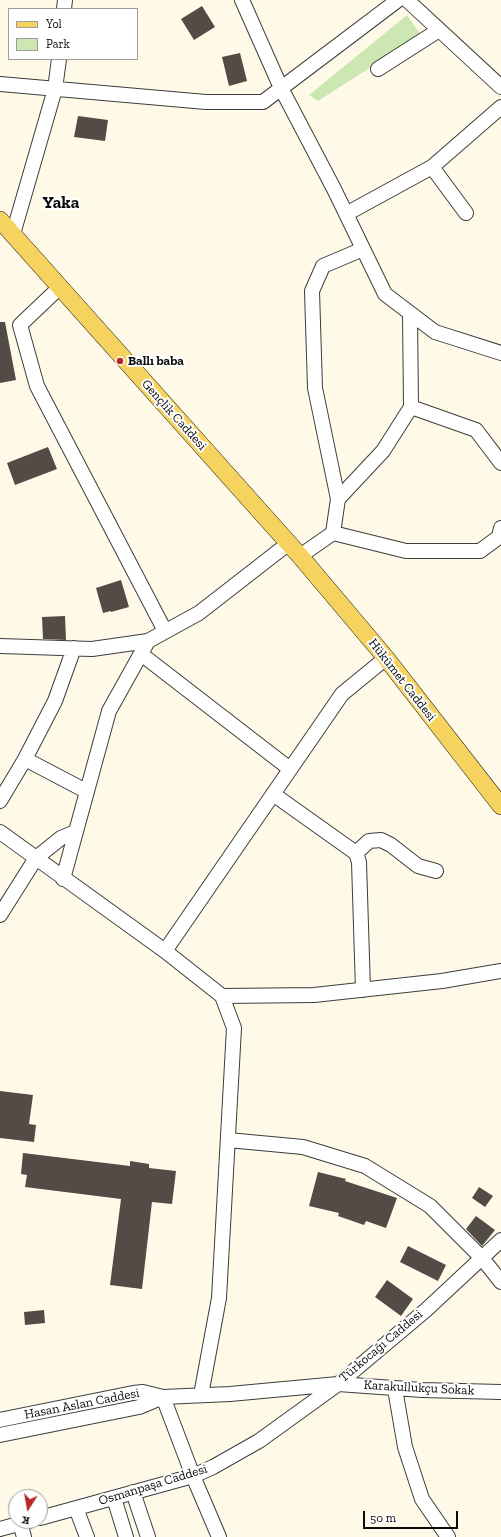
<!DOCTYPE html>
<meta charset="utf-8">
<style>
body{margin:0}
#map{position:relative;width:501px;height:1537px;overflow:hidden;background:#fffae7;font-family:"Zilla Slab",serif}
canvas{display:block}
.legend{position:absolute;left:8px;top:8px;width:130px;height:52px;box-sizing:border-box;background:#fff;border:1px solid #9d9d9d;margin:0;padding:5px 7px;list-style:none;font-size:12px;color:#0a0a0a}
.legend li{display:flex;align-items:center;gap:8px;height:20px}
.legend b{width:20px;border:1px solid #9d9d9d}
.north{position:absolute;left:8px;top:1489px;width:40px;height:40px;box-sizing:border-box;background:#fff;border:1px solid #9d9d9d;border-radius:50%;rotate:191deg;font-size:11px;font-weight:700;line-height:16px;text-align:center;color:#0a0a0a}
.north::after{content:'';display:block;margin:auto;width:14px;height:18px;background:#b6262b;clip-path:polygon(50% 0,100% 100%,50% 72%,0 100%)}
.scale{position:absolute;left:363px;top:1511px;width:95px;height:18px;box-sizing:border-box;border:2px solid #0a0a0a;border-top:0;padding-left:5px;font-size:12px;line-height:14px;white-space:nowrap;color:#0a0a0a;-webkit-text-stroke:3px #fff;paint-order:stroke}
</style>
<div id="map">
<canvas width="501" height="1537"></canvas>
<ul class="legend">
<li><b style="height:5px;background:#f6d35f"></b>Yol</li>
<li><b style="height:11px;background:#cde7b3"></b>Park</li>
</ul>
<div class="north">K</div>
<div class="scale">50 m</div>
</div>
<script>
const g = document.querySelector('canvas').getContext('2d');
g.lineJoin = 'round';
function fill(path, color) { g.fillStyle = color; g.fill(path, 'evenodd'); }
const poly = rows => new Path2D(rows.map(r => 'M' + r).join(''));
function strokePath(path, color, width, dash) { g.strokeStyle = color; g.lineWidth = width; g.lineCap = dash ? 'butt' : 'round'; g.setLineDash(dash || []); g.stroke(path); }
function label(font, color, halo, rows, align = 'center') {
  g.font = font + ' "Zilla Slab",serif'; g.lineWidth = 4; g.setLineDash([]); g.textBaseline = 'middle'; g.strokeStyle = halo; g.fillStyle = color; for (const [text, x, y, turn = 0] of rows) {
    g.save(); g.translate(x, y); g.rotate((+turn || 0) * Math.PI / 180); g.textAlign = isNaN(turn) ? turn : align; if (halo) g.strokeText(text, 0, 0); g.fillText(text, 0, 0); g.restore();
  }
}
const green = poly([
 [407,15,421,35,318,101,309,95]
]);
const building = poly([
 [202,6,215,27,194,40,181,19],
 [240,53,247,81,229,86,222,57],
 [78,116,108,120,105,141,74,137],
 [0,322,5,322,16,380,0,383],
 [48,447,57,469,15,485,7,463],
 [121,580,129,607,111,612,111,611,103,613,96,588],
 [65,616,66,640,43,639,42,617],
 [0,1091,33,1095,29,1124,36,1125,34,1142,0,1138],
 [23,1153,130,1166,130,1161,149,1164,149,1168,176,1171,172,1204,152,1202,142,1289,110,1285,121,1199,25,1187,27,1175,21,1174],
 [318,1172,346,1179,345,1181,397,1198,386,1228,366,1221,364,1225,338,1216,339,1213,309,1206],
 [479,1187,493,1196,485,1207,472,1198],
 [476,1216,495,1230,482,1246,466,1229],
 [408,1246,446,1265,438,1281,400,1262],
 [387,1280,413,1299,401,1316,375,1297],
 [44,1310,45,1323,25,1325,24,1312]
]);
const minor = poly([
 [242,0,281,88,334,189,385,294,435,332,501,353],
 [407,0,501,87],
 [64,9,65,0],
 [378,69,439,30],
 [0,84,206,102,263,102,398,0],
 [432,167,466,213],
 [346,214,432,167,501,107],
 [13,234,55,89,59,59],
 [60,287,20,325,37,386,165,631],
 [411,407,476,430,501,463],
 [338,499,315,388,312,291,323,266,363,249],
 [333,533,406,551,480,551,499,537,501,528],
 [300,556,333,533,338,499,383,451,411,407,410,313],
 [0,646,92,649,148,641,199,613,289,543],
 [141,654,290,769],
 [25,759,86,791],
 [273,794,356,853,359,862,363,990],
 [0,801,25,759,55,701,74,648],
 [0,832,165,951,222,996,234,1028,219,1298,201,1395],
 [356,853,369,841,381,840,391,845,418,866,436,871],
 [63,879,109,711,148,641],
 [0,915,36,858,61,838,75,832],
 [165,951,342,694,386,658],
 [222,996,314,995,442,981,501,971],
 [228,1140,303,1147,365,1166,430,1206,482,1258,501,1282],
 [395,1389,405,1447,422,1499,448,1537],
 [163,1397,193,1476,219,1537],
 [0,1420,133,1393,143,1392,163,1397,230,1394,338,1384,426,1310,501,1240],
 [0,1435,139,1407,163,1397],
 [133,1492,148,1537],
 [114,1498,126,1537],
 [76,1508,87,1537],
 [40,1518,193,1476,213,1467,259,1441,338,1384,422,1390,501,1392],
 [20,1523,24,1537],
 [0,1529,29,1521]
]);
const major = poly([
 [0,220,300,556,386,658,501,806]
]);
const markers = [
 [120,361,4,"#b6262b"]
];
const poiNames = [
 ["Ballı baba",128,361]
];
const streetNames = [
 ["Gençlik Caddesi",174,415,48],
 ["Hükümet Caddesi",402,680,52],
 ["Türkocağı Caddesi",381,1346,-40],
 ["Karakullukçu Sokak",419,1388,3],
 ["Hasan Aslan Caddesi",82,1404,-11],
 ["Osmanpaşa Caddesi",153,1485,-17]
];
const districtNames = [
 ["Yaka",61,203]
];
fill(green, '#cde7b3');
fill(building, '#524b46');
strokePath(minor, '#3d3d3d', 16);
strokePath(major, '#1b1b1b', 18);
strokePath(minor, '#fff', 14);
strokePath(major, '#f6d35f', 17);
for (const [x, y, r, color] of markers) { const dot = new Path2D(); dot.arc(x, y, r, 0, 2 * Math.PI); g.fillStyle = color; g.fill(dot); strokePath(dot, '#fff', 1.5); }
label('bold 13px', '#0a0a0a', '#fff', poiNames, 'left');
label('13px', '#0a0a0a', '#fff', streetNames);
label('bold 17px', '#0a0a0a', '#fff', districtNames);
</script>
